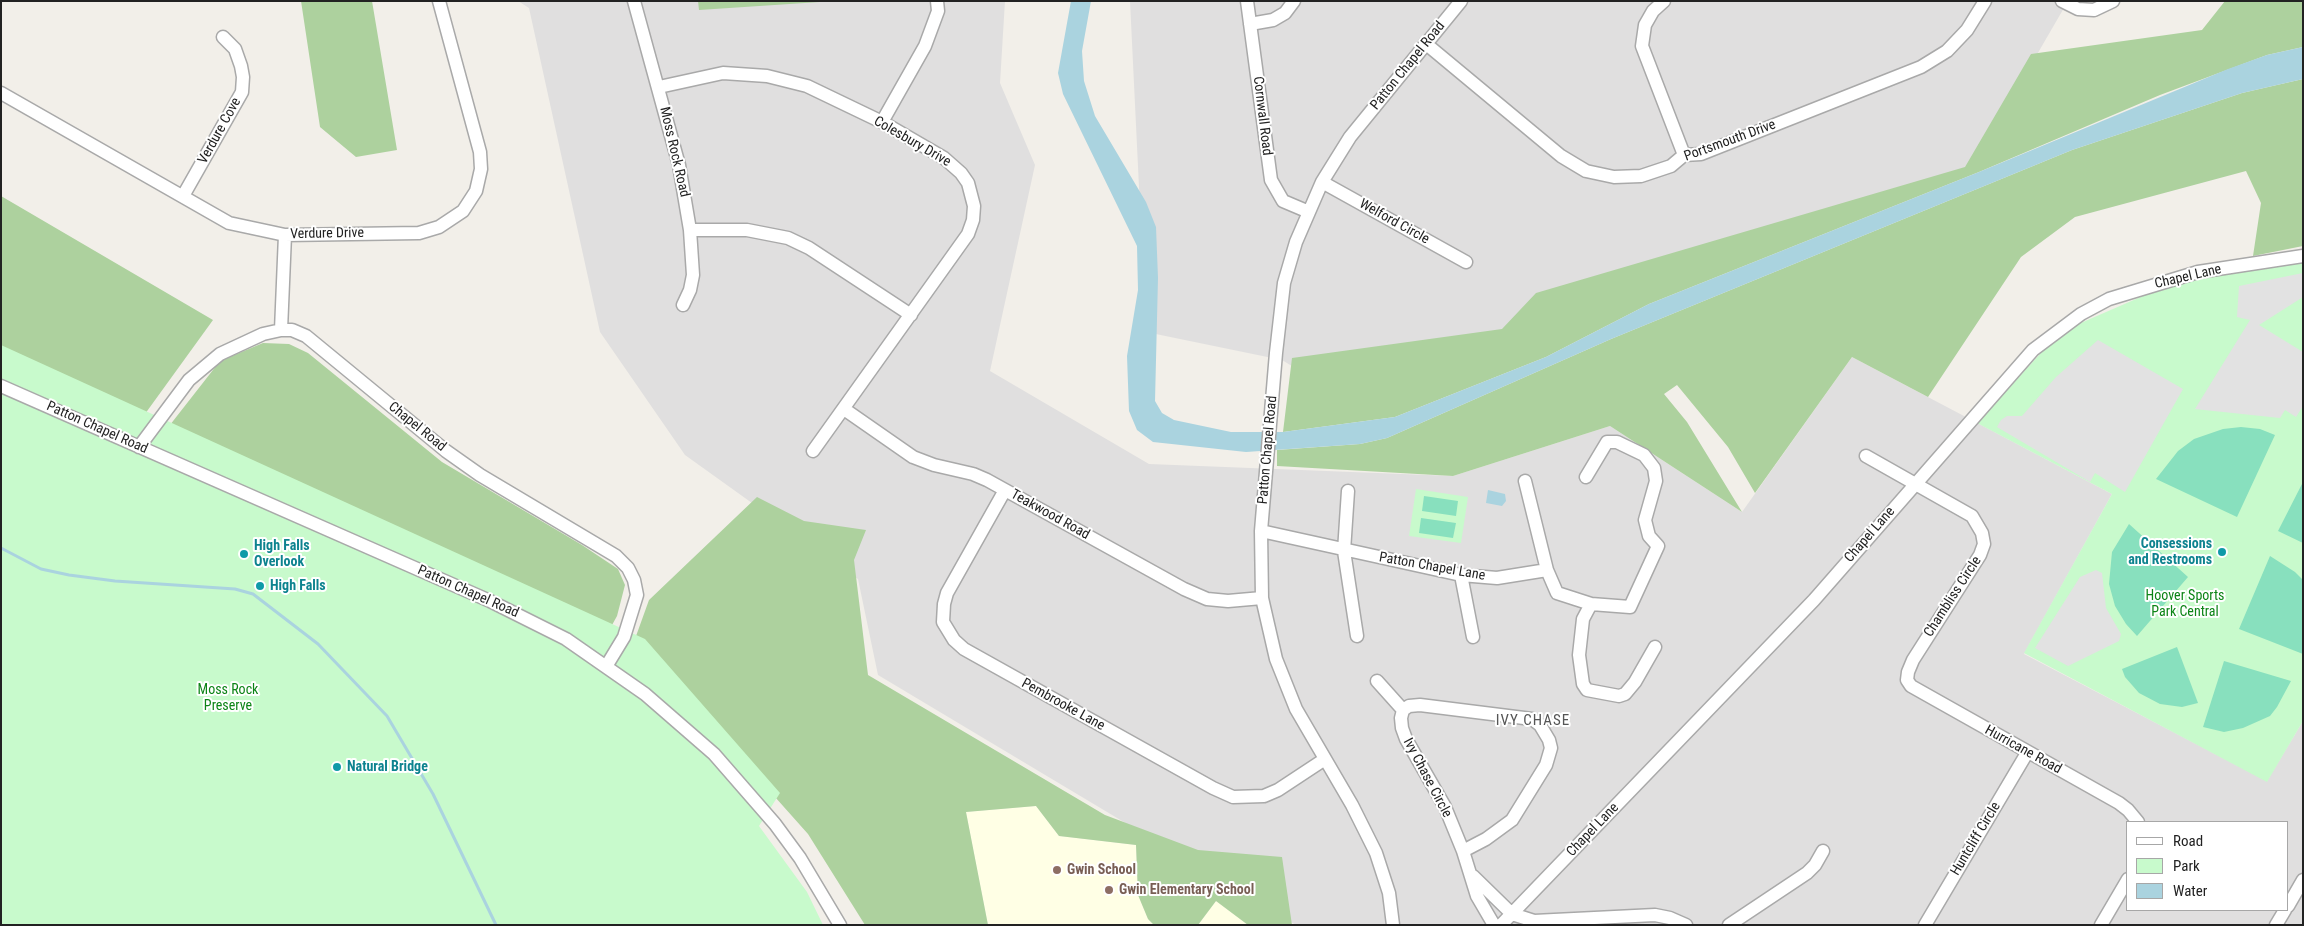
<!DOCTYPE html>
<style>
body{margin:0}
#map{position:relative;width:2304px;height:926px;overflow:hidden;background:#f2efe9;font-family:"Roboto Condensed",sans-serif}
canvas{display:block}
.frame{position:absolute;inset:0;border:2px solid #222;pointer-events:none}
.legend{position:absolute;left:2126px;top:821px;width:162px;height:90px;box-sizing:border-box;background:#fff;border:1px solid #a7a7a7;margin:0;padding:6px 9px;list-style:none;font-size:15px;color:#222}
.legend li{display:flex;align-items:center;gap:10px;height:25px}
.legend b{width:25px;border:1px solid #a7a7a7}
</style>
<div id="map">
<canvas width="2304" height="926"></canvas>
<div class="frame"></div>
<ul class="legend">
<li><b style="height:6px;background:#fff"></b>Road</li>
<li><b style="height:14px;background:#c8facc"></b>Park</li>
<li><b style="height:14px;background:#aad3df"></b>Water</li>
</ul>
</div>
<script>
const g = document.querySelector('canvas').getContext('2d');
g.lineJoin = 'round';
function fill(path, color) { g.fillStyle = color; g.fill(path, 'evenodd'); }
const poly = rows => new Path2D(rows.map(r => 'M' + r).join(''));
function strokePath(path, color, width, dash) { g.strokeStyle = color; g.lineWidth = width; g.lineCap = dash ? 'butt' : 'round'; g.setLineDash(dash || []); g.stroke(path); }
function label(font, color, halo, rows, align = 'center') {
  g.font = font + ' "Roboto Condensed",sans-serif'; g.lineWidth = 4; g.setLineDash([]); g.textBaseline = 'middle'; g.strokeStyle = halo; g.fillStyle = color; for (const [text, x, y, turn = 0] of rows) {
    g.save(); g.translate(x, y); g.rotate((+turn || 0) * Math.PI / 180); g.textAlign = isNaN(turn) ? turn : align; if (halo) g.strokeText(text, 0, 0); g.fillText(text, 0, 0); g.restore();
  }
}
const residential = poly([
 [518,1,1005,1,1000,83,1035,165,990,371,1149,464,1453,476,1610,426,1742,512,1852,357,2112,494,2024,654,2267,781,2303,721,2303,925,1296,925,878,675,858,579,685,455,600,332,529,8],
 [2128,822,2288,822,2288,910,2128,910],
 [1130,1,2068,1,1966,177,1357,406,1282,360,1146,332]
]);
const education = poly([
 [1036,806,1059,836,1136,845,1138,895,1148,919,1154,925,988,925,966,812],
 [1216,901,1248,925,1198,925]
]);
const forest = poly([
 [301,1,372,1,397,150,356,157,320,127],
 [698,1,835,1,699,10],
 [2225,1,2303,1,2303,47,2267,55,2160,95,1979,172,1649,304,1546,357,1395,417,1283,432,1292,358,1502,329,1536,293,1965,167,2031,54,2202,30],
 [2303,79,2303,246,2253,256,2261,203,2246,171,2075,217,2021,257,1928,397,1852,357,1755,493,1728,447,1677,385,1664,394,1687,422,1742,512,1610,426,1453,476,1277,466,1277,450,1360,444,1387,438,1611,339,2072,150,2242,93],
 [1,196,213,320,137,425,1,372],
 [263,343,289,344,308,353,442,462,582,545,618,569,625,585,617,616,606,636,159,439,220,361],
 [757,497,804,521,866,530,854,560,868,675,1105,815,1198,850,1282,857,1292,925,1248,925,1216,901,1198,925,1154,925,1148,919,1138,895,1136,845,1059,836,1036,806,966,812,988,925,865,925,808,834,767,788,631,650,649,600]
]);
const park = poly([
 [2303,262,2303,721,2267,782,2024,653,2112,494,1977,423,2060,332,2189,276],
 [1,345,645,639,780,793,759,826,807,892,823,925,1,925],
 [1416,489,1468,497,1461,543,1409,536]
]);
const pitch = poly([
 [2241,427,2260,429,2275,435,2237,517,2156,479,2178,451,2194,439,2223,429],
 [2303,482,2303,543,2278,531],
 [1424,496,1458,501,1456,516,1422,511],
 [1421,518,1456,523,1453,538,1419,533],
 [2129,524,2188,577,2137,636,2126,624,2115,606,2109,584,2112,552],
 [2270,556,2295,572,2303,580,2303,654,2239,629],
 [2177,647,2198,703,2182,707,2160,704,2139,693,2125,677,2122,669],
 [2224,661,2291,681,2277,707,2270,716,2243,728,2224,732,2203,727]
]);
const parking = poly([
 [2303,273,2303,297,2259,325,2303,352,2303,406,2296,417,2285,410,2280,418,2195,409,2250,320,2237,317,2239,286],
 [2098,340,2183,389,2125,492,2095,473,2090,482,1997,427,2001,420,2007,416,2022,416,2056,377],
 [2096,570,2102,573,2106,608,2121,634,2119,641,2068,666,2035,648,2080,577]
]);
const water = poly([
 [1071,1,1091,1,1082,51,1084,81,1095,116,1146,202,1156,227,1158,278,1155,401,1162,413,1174,420,1231,432,1283,432,1395,417,1546,357,1649,304,1979,172,2228,69,2267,55,2303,47,2303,79,2242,93,2072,150,1611,339,1387,438,1360,444,1246,452,1153,442,1137,430,1129,411,1127,356,1138,290,1137,246,1063,94,1058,73],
 [1488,490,1505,494,1506,501,1502,506,1486,503]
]);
const stream = poly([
 [1,548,41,569,69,575,115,581,235,589,253,594,318,644,387,716,433,794,496,925]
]);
const minor = poly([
 [634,1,679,165,690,230,693,275,690,290,683,305],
 [1247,1,1271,180,1283,201,1309,212],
 [1664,1,1653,11,1645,25,1642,46,1684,155],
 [2062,1,2078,9,2094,10,2113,1],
 [1250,24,1273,20,1285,13,1294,1],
 [1425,43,1561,156,1586,171,1614,177,1641,176,1671,166,1684,155,1701,154,1921,67,1947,51,1967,30,1985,1],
 [659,87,723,73,767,76,807,86,882,122,944,158,961,173,968,183,974,206,973,220,968,234,813,451],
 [1,93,229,223,285,235,419,233,439,227,463,211,476,191,481,169,480,152,439,1],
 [882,122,925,46,938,11,937,1],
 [1322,182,1466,262],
 [183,196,242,92,243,77,241,66,235,49,223,37],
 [690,230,747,230,788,238,809,248,911,315],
 [281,330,285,235],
 [1,386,490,601,566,639,645,694,714,754,775,824,800,858,840,925],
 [844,409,913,457,934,465,973,474,987,480,1184,589,1207,599,1228,601,1262,598],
 [139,447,189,380,220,354,263,334,281,330,292,330,306,336,446,451,480,475,616,556,628,568,634,580,637,595,624,637,607,665],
 [1866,456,1972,516,1982,533,1984,544,1980,555,1913,660,1908,672,1907,680,1911,686,2119,803,2128,810,2138,822],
 [1525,481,1547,570],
 [1005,490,947,593,944,604,943,622,954,640,964,649,1213,788,1233,797,1264,796,1278,790,1325,759],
 [1348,491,1344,551,1357,636],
 [1261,531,1461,575,1497,578,1547,570,1557,593,1591,604,1630,607,1658,546,1649,536,1645,520,1656,481,1654,468,1644,455,1617,442,1607,442,1586,477],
 [1461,575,1473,637],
 [1591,604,1583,619,1579,655,1583,684,1587,690,1619,696,1625,694,1635,682,1655,647],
 [1377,681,1403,710],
 [1420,705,1532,719,1540,725,1549,740,1551,748,1546,765,1512,820,1486,839,1463,851,1445,807,1406,739,1402,728,1401,718,1403,710,1409,706,1420,705],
 [1463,851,1477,896,1494,925],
 [1473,876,1512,914,1534,921,1655,915,1670,918,1686,925],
 [2288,906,2303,880],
 [1393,925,1389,893,1376,853,1352,805,1296,709,1276,659,1262,598,1261,531,1276,353,1284,283,1296,242,1322,182,1350,137,1461,1],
 [1501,925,1814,600,2033,350,2081,314,2109,299,2198,272,2303,256],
 [1729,925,1807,873,1815,865,1823,851],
 [1925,925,2027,753],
 [2101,925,2128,879],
 [2276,925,2285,910]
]);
const markers = [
 [2222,552,5,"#0f9aa8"],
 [244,554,5,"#0f9aa8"],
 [260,586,5,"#0f9aa8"],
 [337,767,5,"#0f9aa8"],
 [1057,870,5,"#8d6e63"],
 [1109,890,5,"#8d6e63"]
];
const streetNames = [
 ["Patton Chapel Road",1408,66,-51],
 ["Cornwall Road",1262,116,83],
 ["Verdure Cove",220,131,-61],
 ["Portsmouth Drive",1730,141,-20],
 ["Colesbury Drive",912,142,30],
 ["Moss Rock Road",674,152,77],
 ["Welford Circle",1394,222,29],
 ["Verdure Drive",327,234,-1],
 ["Chapel Lane",2188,277,-13],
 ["Chapel Road",417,427,39],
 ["Patton Chapel Road",97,428,24],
 ["Patton Chapel Road",1268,450,-85],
 ["Teakwood Road",1050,515,29],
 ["Chapel Lane",1870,535,-49],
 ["Patton Chapel Lane",1432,567,10],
 ["Patton Chapel Road",468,592,24],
 ["Chambliss Circle",1953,597,-57],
 ["Pembrooke Lane",1063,705,29],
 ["Hurricane Road",2023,750,29],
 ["Ivy Chase Circle",1427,778,62],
 ["Chapel Lane",1593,830,-46],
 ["Huntcliff Circle",1976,839,-59]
];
const cultureNames = [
 ["Consessions",2212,544,"right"],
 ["and Restrooms",2212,560,"right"],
 ["High Falls",254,546],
 ["Overlook",254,562],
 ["High Falls",270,586],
 ["Natural Bridge",347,767]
];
const parkNames = [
 ["Hoover Sports",2185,596],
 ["Park Central",2185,612],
 ["Moss Rock",228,690],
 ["Preserve",228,706]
];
const educationNames = [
 ["Gwin School",1067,870],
 ["Gwin Elementary School",1119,890]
];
const neighbourhoodNames = [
 ["IVY CHASE",1533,721]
];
fill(residential, '#e0dfdf');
fill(education, '#ffffe5');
fill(forest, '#add19e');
fill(park, '#c8facc');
fill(pitch, '#88e0be');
fill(parking, '#e2e2e2');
fill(water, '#aad3df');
strokePath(stream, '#aad3df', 3);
strokePath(minor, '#a9a9a9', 15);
strokePath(minor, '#fff', 12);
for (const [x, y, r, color] of markers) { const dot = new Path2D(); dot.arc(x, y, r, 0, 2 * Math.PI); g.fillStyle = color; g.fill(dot); strokePath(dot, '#fff', 2); }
label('14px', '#222', '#fff', streetNames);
label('bold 14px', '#0d838f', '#fff', cultureNames, 'left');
label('14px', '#0c8416', '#fff', parkNames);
label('bold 14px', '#785e54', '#fff', educationNames, 'left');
g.letterSpacing = '1px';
label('15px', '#555', '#fff', neighbourhoodNames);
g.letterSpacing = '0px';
</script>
